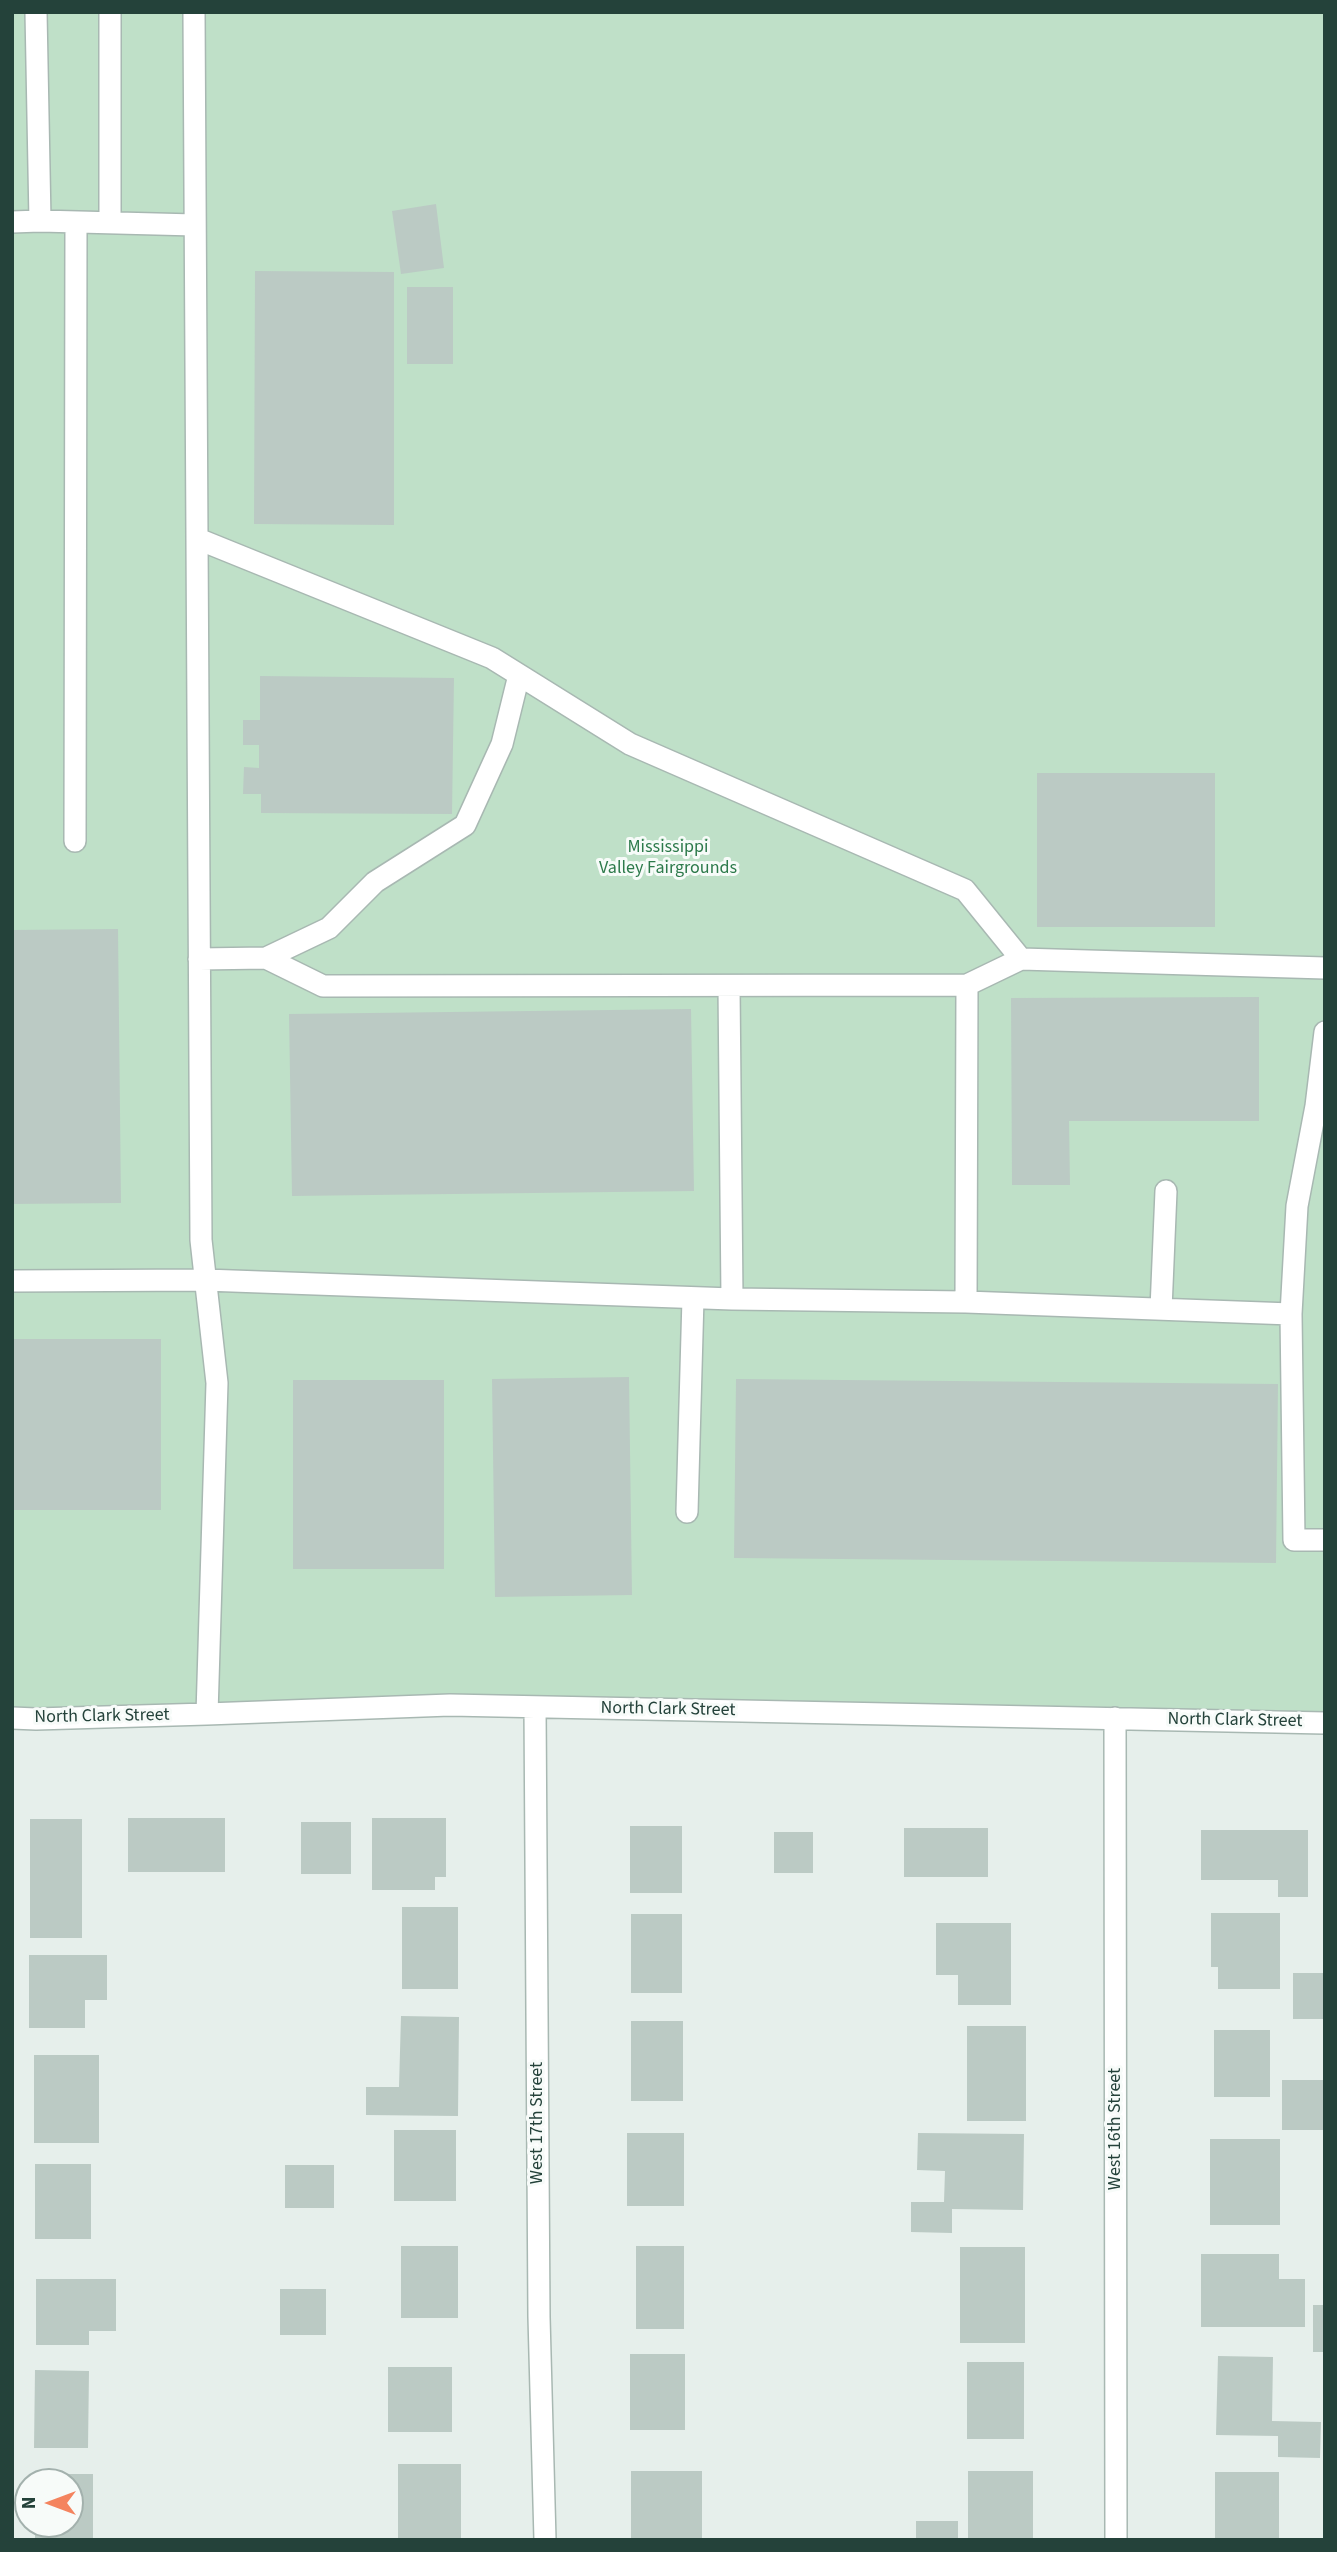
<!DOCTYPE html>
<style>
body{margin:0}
#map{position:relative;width:1337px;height:2552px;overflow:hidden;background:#e6efeb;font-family:"Source Sans 3",sans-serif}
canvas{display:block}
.frame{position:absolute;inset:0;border:14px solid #24423a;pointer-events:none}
.north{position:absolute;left:14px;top:2468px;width:70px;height:70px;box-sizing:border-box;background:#f7fbf9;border:2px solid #a3b1ad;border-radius:50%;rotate:270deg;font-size:19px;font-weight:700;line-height:28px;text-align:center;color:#24423a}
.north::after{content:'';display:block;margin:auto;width:24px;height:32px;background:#f4845f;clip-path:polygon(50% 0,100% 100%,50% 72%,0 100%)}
</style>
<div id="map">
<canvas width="1337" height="2552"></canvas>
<div class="frame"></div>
<div class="north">N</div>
</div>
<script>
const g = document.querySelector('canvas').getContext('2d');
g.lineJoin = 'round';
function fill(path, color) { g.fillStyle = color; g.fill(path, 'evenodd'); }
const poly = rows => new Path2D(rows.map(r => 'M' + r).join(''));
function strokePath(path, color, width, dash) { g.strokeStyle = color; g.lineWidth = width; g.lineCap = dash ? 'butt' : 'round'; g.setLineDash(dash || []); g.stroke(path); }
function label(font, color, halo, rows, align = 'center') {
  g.font = font + ' "Source Sans 3",sans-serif'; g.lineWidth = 6; g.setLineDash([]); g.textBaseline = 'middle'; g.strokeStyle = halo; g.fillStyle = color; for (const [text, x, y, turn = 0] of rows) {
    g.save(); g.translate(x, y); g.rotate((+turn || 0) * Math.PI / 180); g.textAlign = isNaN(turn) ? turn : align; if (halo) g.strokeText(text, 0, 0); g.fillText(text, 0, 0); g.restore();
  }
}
const green = poly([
 [12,12,1325,12,1325,1723,450,1705,12,1718]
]);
const building = poly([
 [436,204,444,268,401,274,392,211],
 [255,271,394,272,394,525,254,524],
 [407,287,453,287,453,364,407,364],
 [260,676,454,678,452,814,261,813,261,794,243,794,244,767,259,768,259,745,243,745,243,720,260,720],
 [1037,773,1215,773,1215,927,1037,927],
 [118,929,121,1203,12,1204,12,930],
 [1259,997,1259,1121,1069,1121,1070,1185,1012,1185,1011,998],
 [691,1009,694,1191,292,1196,289,1014],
 [12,1339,161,1339,161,1510,12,1510],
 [629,1377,632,1595,495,1597,492,1379],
 [736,1379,1278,1384,1276,1563,734,1558],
 [293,1380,444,1380,444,1569,293,1569],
 [128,1818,225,1818,225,1872,128,1872],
 [372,1818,446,1818,446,1877,435,1877,435,1890,372,1890],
 [30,1819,82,1819,82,1938,30,1938],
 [301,1822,351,1822,351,1874,301,1874],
 [630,1826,682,1826,682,1893,630,1893],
 [904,1828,988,1828,988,1877,904,1877],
 [1201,1830,1308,1830,1308,1897,1278,1897,1278,1880,1201,1880],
 [774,1832,813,1832,813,1873,774,1873],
 [402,1907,458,1907,458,1989,402,1989],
 [1211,1913,1280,1913,1280,1989,1218,1989,1218,1967,1211,1967],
 [631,1914,682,1914,682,1993,631,1993],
 [936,1923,1011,1923,1011,2005,958,2005,958,1975,936,1975],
 [29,1955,107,1955,107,2000,85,2000,85,2028,29,2028],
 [1293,1973,1325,1973,1325,2019,1293,2019],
 [401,2016,459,2017,458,2116,366,2115,366,2087,399,2087],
 [631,2021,683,2021,683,2101,631,2101],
 [967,2026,1026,2026,1026,2121,967,2121],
 [1214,2030,1270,2030,1270,2097,1214,2097],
 [34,2055,99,2055,99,2143,34,2143],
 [1282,2080,1325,2080,1325,2130,1282,2130],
 [394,2130,456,2130,456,2201,394,2201],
 [627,2133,684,2133,684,2206,627,2206],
 [918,2133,1024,2134,1023,2210,952,2209,952,2233,911,2232,911,2202,944,2202,945,2171,917,2170],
 [1210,2139,1280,2139,1280,2225,1210,2225],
 [35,2164,91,2164,91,2239,35,2239],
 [285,2165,334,2165,334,2208,285,2208],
 [401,2246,458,2246,458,2318,401,2318],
 [636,2246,684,2246,684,2329,636,2329],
 [960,2247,1025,2247,1025,2343,960,2343],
 [1201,2254,1279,2254,1279,2279,1305,2279,1305,2327,1201,2327],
 [36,2279,116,2279,116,2331,89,2331,89,2345,36,2345],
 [280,2289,326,2289,326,2335,280,2335],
 [1313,2305,1325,2305,1325,2352,1313,2352],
 [630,2354,685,2354,685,2430,630,2430],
 [1218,2356,1273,2357,1272,2421,1321,2422,1320,2458,1278,2457,1278,2436,1216,2435],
 [967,2362,1024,2362,1024,2439,967,2439],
 [388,2367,452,2367,452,2432,388,2432],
 [35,2370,89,2371,88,2448,34,2448],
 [398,2464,461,2464,461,2538,398,2538],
 [631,2471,702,2471,702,2540,631,2540],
 [968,2471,1033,2471,1033,2540,968,2540],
 [1215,2472,1279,2472,1279,2540,1215,2540],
 [35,2474,93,2474,93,2540,35,2540,35,2524,70,2524,70,2482,35,2482],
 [916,2521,958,2521,958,2540,916,2540]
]);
const minor = poly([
 [110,12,110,223],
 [194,12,201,1240,217,1383,207,1714],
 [40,221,195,225],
 [12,222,40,221,36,12],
 [198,539,492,658,630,744,965,890,1021,959],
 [75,841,76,222],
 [266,958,329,928,375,882,465,825,502,744,519,675],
 [199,959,266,958,323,986,967,985,966,1302],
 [967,985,1021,959,1325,968],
 [729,986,732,1299],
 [12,1281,205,1280,732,1299,966,1302,1291,1314,1297,1206,1316,1106,1325,1032],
 [1161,1309,1166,1191],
 [1291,1314,1294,1540,1325,1540],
 [687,1512,693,1298],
 [535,1707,539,2317,545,2540],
 [12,1718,36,1719,207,1714,450,1705,1325,1723],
 [1115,1718,1116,2540]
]);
const parkNames = [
 ["Mississippi",668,848],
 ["Valley Fairgrounds",668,869]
];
const streetNames = [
 ["North Clark Street",668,1710,1],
 ["North Clark Street",102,1717,-1],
 ["North Clark Street",1235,1721,1],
 ["West 17th Street",538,2123,-90],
 ["West 16th Street",1116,2129,-90]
];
fill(green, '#bfe0c8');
fill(building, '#bbcac4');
strokePath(minor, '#a8b8b2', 24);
strokePath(minor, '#fff', 21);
label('18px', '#2d7a4b', '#f7fbf9', parkNames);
label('18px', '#24423a', '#f7fbf9', streetNames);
</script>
